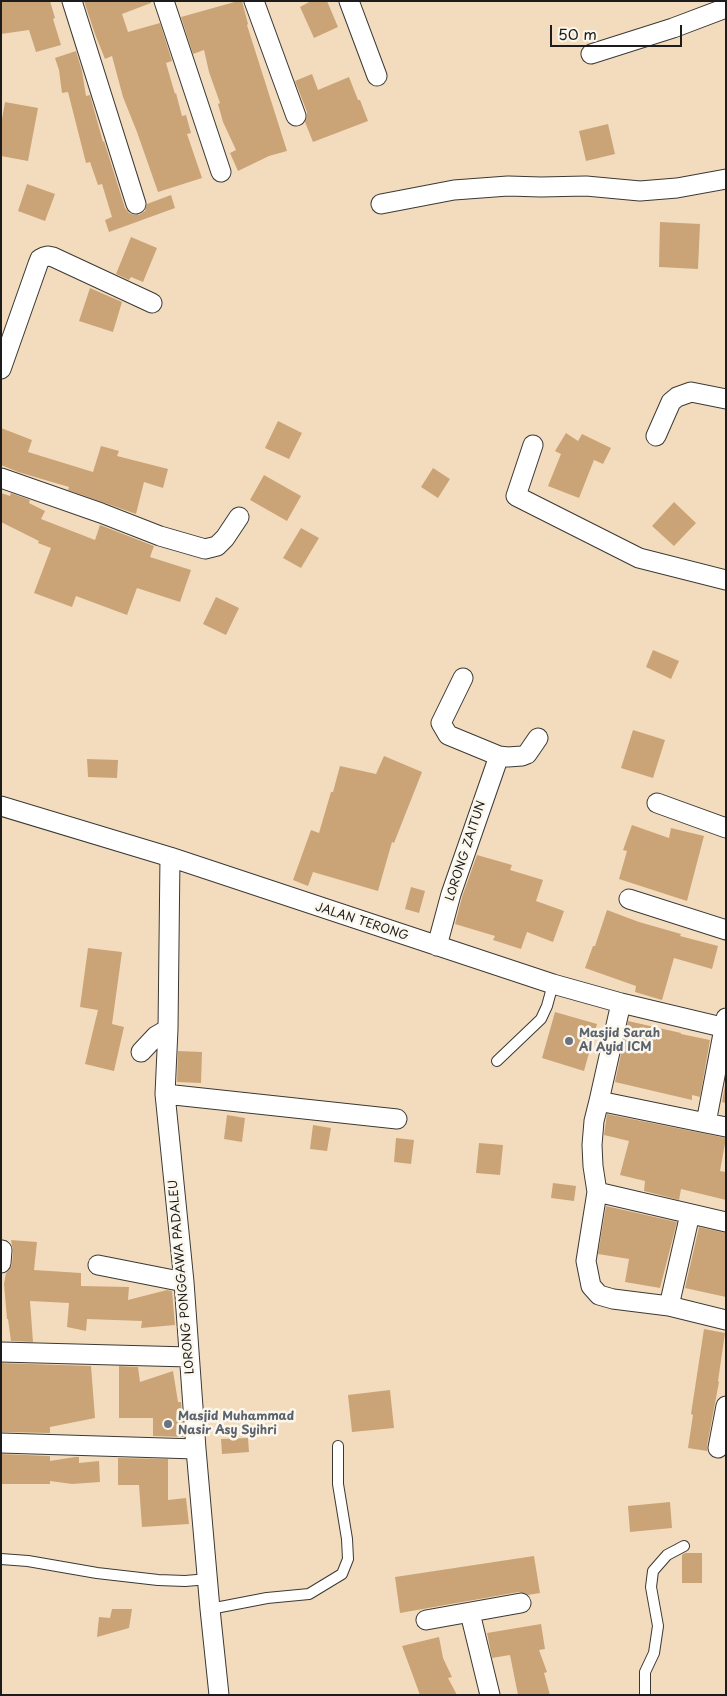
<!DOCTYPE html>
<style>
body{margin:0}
#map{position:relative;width:727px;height:1696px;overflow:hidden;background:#f3dcbd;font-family:"Playpen Sans",sans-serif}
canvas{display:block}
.frame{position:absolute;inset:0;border:2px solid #1c1c1c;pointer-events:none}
.scale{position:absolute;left:550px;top:25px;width:132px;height:22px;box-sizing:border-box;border:2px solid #1c1c1c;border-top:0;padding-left:6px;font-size:15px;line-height:18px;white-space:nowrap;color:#1c1c1c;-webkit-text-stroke:4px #fbf7ec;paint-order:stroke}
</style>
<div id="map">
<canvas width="727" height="1696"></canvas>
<div class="frame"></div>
<div class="scale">50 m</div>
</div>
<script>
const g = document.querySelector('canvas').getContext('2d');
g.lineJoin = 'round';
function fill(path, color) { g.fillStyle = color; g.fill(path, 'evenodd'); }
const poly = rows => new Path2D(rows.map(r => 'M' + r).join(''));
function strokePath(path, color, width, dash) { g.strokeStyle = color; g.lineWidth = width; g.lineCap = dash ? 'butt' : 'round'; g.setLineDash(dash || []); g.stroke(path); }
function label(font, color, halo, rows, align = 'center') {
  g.font = font + ' "Playpen Sans",sans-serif'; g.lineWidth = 5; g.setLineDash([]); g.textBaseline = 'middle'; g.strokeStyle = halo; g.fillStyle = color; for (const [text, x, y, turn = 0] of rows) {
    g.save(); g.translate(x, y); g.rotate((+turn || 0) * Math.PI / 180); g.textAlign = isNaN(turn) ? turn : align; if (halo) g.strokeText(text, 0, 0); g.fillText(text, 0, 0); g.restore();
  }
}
const building = poly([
 [1,1,50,1,55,18,53,19,61,45,36,52,29,30,1,34],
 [84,1,151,1,151,3,122,14,128,32,160,23,172,61,166,63,175,94,176,93,182,116,186,115,191,133,187,134,202,178,158,192,137,132,123,97,112,56,105,59,95,34],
 [238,1,242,1,248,24,247,25,287,151,269,156,238,171,230,153,236,150,223,122,218,104,220,103,209,72,204,50,193,54,181,17],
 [311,1,327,1,338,27,314,38,300,7],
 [76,51,82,71,86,96,90,95,103,142,104,141,125,208,129,213,134,215,139,215,145,211,147,204,171,195,175,208,109,232,105,220,112,217,102,184,98,185,90,162,86,163,68,92,62,93,59,70,55,58],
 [312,74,318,90,349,77,358,100,360,100,368,121,313,142,305,122,307,117,307,112,295,81],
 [5,102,38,108,28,161,1,156,1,125],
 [608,124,615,154,586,161,579,131],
 [27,184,55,194,45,221,18,211],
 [660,222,700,224,698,269,659,267],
 [131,237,157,248,143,282,131,277,129,280,116,274],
 [90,288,122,302,113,332,79,321],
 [278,421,302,433,289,459,265,448],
 [1,428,32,440,28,452,93,472,101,446,119,451,117,456,168,469,163,488,144,482,136,514,68,490,69,487,18,472,1,465],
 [566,433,578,441,582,434,611,448,603,464,594,460,579,498,548,486,561,454,555,451],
 [433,468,450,479,438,498,421,487],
 [264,475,301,496,287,521,250,500],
 [1,493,10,496,11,493,30,500,29,503,45,511,41,519,95,540,100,525,154,546,150,557,191,570,180,602,137,588,127,615,76,596,72,607,34,593,51,548,38,543,39,541,1,522],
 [674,502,696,523,674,546,652,526],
 [301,528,319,538,301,568,283,558],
 [216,597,239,608,226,635,203,624],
 [653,650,679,661,671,679,646,667],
 [633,730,665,740,653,778,621,768],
 [384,756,422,772,394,843,392,842,378,891,313,872,308,886,293,880,311,830,319,833,331,792,333,792,340,766,376,774],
 [87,759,118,760,117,778,88,777],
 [632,825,669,838,671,828,704,836,687,901,619,879,627,851,623,850],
 [477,855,512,865,510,870,543,880,536,901,564,911,553,942,527,932,521,949,493,940,495,936,455,924,462,897],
 [411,887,425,891,419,913,405,909],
 [607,910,639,922,681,934,680,936,718,946,712,969,674,958,662,1000,635,992,636,986,585,968,593,946,595,946],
 [88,948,122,952,112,1024,124,1027,114,1071,85,1064,98,1010,80,1007],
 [555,1012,597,1024,584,1071,542,1058],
 [628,1021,681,1033,681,1034,710,1040,700,1097,692,1095,692,1100,615,1082],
 [178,1051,202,1052,201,1083,177,1082],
 [726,1079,726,1103,722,1102],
 [607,1114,726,1138,720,1171,726,1172,726,1200,681,1189,679,1200,644,1191,645,1181,620,1175,629,1141,604,1135],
 [227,1115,245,1118,242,1142,224,1139],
 [313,1125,331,1128,327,1151,310,1149],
 [396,1138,414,1140,411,1164,394,1162],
 [479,1143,503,1145,500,1175,476,1173],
 [553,1183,576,1186,574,1201,551,1198],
 [606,1206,677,1222,660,1288,625,1282,629,1259,598,1254],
 [699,1227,726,1233,726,1297,685,1288],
 [11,1240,37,1242,34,1270,81,1273,81,1286,129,1287,128,1300,167,1290,172,1291,175,1325,141,1328,142,1321,87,1319,86,1331,67,1327,69,1303,30,1301,33,1342,11,1341,8,1319,7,1319,4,1284,6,1273,10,1269,12,1264,13,1251],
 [704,1329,725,1333,718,1381,719,1382,707,1446,707,1451,688,1448,693,1415,691,1414],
 [1,1363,91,1366,95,1418,50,1427,50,1433,1,1432],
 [119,1366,138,1367,140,1382,173,1371,178,1402,181,1402,184,1437,153,1436,153,1418,119,1418],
 [390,1390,394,1428,352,1432,348,1395],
 [248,1438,249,1452,222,1454,221,1439],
 [1,1454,50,1456,50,1461,75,1457,79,1457,79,1463,99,1461,100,1482,72,1484,50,1481,50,1484,1,1484],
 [118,1458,168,1459,168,1500,186,1498,189,1524,142,1527,139,1485,118,1485],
 [670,1502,672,1528,630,1532,628,1506],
 [685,1553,702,1553,702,1583,682,1583,682,1555],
 [534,1556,540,1593,528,1595,519,1592,400,1613,395,1577],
 [112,1609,132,1609,129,1628,97,1637,99,1617,110,1618],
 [541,1624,545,1649,539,1650,547,1672,544,1673,550,1695,518,1695,510,1655,492,1658,487,1633],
 [439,1637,443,1658,452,1677,448,1678,457,1695,420,1695,402,1646]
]);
const service = poly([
 [497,1061,541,1019,547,1006,553,984],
 [1,1559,28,1561,97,1573,158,1580,185,1581,209,1579],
 [210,1609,267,1598,309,1594,342,1574,348,1559,347,1539,338,1484,338,1446],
 [645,1695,645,1672,654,1653,658,1626,651,1587,653,1571,667,1555,684,1546]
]);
const minor = poly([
 [72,1,136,204],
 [164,1,221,172],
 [254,1,296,116],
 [349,1,377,76],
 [591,54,673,28,726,8],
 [381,204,454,190,508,186,541,187,586,186,640,191,677,188,726,179],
 [1,369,38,264,40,259,44,257,48,256,53,257,152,303],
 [656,436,671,402,677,397,691,392,726,399],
 [533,445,516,496,639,558,726,580],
 [1,478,101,513,160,536,205,549,217,546,225,538,239,517],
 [463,678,441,723,448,735,499,756,508,757,522,756,527,754,538,738],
 [657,803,726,828],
 [1,806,170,857,553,984,621,1003,726,1028],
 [170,857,168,1029,165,1094,184,1282,196,1449,210,1609,219,1695],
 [629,899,726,930],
 [437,946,451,894,499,756],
 [621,1003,599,1101,706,1123,726,1018],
 [141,1052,156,1036,168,1029],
 [165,1094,397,1119],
 [599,1101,594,1121,592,1145,593,1166,597,1192,726,1222],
 [706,1123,726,1127],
 [597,1192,586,1261,591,1286,599,1295,613,1299,669,1306,726,1320],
 [1,1263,2,1250],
 [98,1265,184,1282],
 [669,1306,690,1214],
 [1,1352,189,1357],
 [1,1443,196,1449],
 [718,1448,726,1406],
 [470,1613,490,1695],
 [426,1620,521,1603]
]);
const markers = [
 [569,1041,5,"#6b7280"],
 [168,1424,5,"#6b7280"]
];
const streetNames = [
 ["LORONG ZAITUN",466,851,-72],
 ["JALAN TERONG",362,922,18],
 ["LORONG PONGGAWA PADALEU",182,1277,-95]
];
const worshipNames = [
 ["Masjid Sarah",579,1034],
 ["Al Ayid ICM",579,1048],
 ["Masjid Muhammad",178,1417],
 ["Nasir Asy Syihri",178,1431]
];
fill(building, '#caa477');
strokePath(service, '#3c3934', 12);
strokePath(minor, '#3c3934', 21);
strokePath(service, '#fff', 10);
strokePath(minor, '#fff', 19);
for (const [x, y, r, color] of markers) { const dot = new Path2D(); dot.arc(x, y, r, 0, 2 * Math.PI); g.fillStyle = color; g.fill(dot); strokePath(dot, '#fbf7ec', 2); }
label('12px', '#1c1c1c', '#fbf7ec', streetNames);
label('bold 12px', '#5b616d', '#fbf7ec', worshipNames, 'left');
</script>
